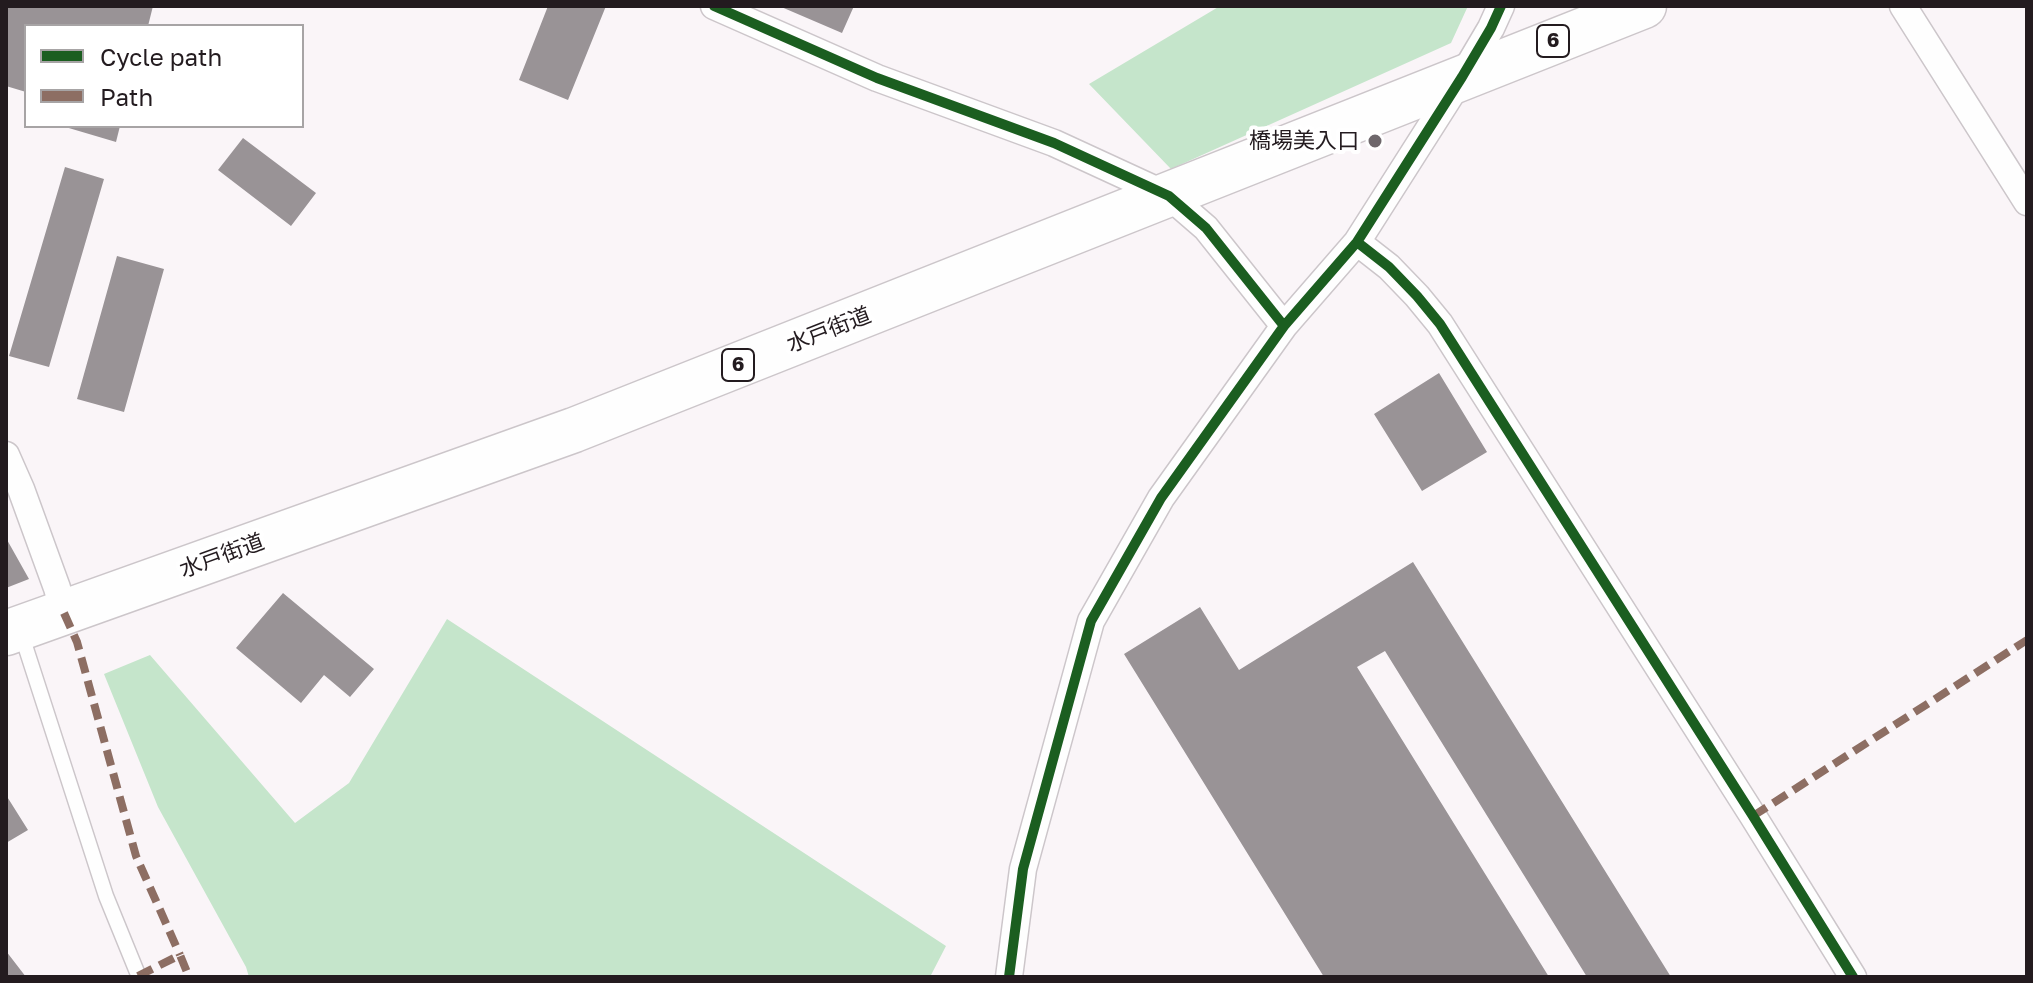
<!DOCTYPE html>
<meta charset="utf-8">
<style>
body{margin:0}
#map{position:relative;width:2033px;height:983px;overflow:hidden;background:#faf5f8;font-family:"Golos Text",sans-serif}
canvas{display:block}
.frame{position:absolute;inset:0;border:8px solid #231b1f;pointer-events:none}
.legend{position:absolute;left:24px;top:24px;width:280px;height:104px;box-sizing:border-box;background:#fff;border:2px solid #a7a4a5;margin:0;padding:10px 14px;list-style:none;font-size:24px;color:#231b1f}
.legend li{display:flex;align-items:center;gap:16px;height:40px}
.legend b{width:40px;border:2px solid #a7a4a5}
</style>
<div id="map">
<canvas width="2033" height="983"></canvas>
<div class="frame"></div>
<ul class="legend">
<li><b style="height:10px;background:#1b5e20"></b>Cycle path</li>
<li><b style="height:10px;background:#8d6e63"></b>Path</li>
</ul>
</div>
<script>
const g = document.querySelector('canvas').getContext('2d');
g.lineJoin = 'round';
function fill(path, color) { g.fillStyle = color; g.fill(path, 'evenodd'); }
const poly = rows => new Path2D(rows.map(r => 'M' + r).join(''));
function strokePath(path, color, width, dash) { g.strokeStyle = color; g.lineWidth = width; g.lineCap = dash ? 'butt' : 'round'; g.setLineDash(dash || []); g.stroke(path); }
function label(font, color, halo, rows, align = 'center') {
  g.font = font + ' "Golos Text","Noto Sans JP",sans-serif'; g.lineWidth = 8; g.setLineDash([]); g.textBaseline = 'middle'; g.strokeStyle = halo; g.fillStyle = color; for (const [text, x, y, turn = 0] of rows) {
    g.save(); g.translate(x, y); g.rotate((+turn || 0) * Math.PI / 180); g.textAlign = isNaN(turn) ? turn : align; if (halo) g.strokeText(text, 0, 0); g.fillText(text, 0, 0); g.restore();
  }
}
const forest = poly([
 [1220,6,1468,6,1451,43,1171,169,1089,84],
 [447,619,946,946,930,977,249,977,246,967,158,807,104,674,150,655,295,823,349,783]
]);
const building = poly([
 [6,6,153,6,148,26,26,26,26,92,6,86],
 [548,6,606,6,568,100,519,80],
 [779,6,854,6,842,33],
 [62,126,120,126,116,142],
 [243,138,316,193,291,226,218,170],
 [65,167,104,179,49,367,9,356],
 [117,256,164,269,124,412,77,399],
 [1439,373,1487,452,1422,491,1374,414],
 [6,538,29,579,6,588],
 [1413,562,1671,977,1587,977,1385,651,1357,667,1549,977,1324,977,1124,654,1200,607,1239,670],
 [283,593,374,669,350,697,324,675,301,703,236,648],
 [6,795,28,830,6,843],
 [6,951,26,977,6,977]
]);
const lane = poly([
 [21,633,106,896,139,977]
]);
const street = poly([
 [714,6,877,78,1054,143,1169,196,1206,228,1284,326],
 [1903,6,2027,202],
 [1357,242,1389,267,1417,296,1440,324,1753,816,1853,977],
 [6,455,21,489,57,588,64,613],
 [1009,977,1023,869,1091,621,1161,498,1284,326,1357,242,1462,77,1491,28,1501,6]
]);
const highway = poly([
 [6,633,574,430,1644,6]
]);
const quiet = poly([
 [64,613,77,642,136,856,180,955],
 [1753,816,2027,640],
 [138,976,180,955,189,977]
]);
const cycleway = poly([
 [714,6,877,78,1054,143,1169,196,1206,228,1284,326],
 [1357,242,1389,267,1417,296,1440,324,1753,816,1853,977],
 [1009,977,1023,869,1091,621,1161,498,1284,326,1357,242,1462,77,1491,28,1501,6]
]);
const markers = [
 [1375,141,8,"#6e676b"]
];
const shields = [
 [1553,41,32],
 [738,365,32]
];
const shieldNames = [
 ["6",1553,41],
 ["6",738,365]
];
const poiNames = [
 ["橋場美入口",1359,141]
];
const streetNames = [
 ["水戸街道",829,330,-21],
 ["水戸街道",222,556,-20]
];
fill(forest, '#c5e5cb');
fill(building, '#999396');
strokePath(lane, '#ccc6ca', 17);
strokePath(street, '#ccc6ca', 29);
strokePath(highway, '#ccc6ca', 47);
strokePath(lane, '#fefefe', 14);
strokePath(street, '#fefefe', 26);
strokePath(highway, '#fefefe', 44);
strokePath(quiet, '#8d6e63', 8, [16, 8]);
strokePath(cycleway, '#1b5e20', 10);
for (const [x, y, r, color] of markers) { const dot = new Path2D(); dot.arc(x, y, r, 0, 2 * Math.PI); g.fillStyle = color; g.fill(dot); strokePath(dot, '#fff', 3); }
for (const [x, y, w] of shields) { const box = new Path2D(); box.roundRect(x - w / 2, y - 16, w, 32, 6); g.fillStyle = '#fff'; g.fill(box); strokePath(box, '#231b1f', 2); }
label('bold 20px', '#231b1f', null, shieldNames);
label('22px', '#231b1f', '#fff', poiNames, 'right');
label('22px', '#231b1f', '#fff', streetNames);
</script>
